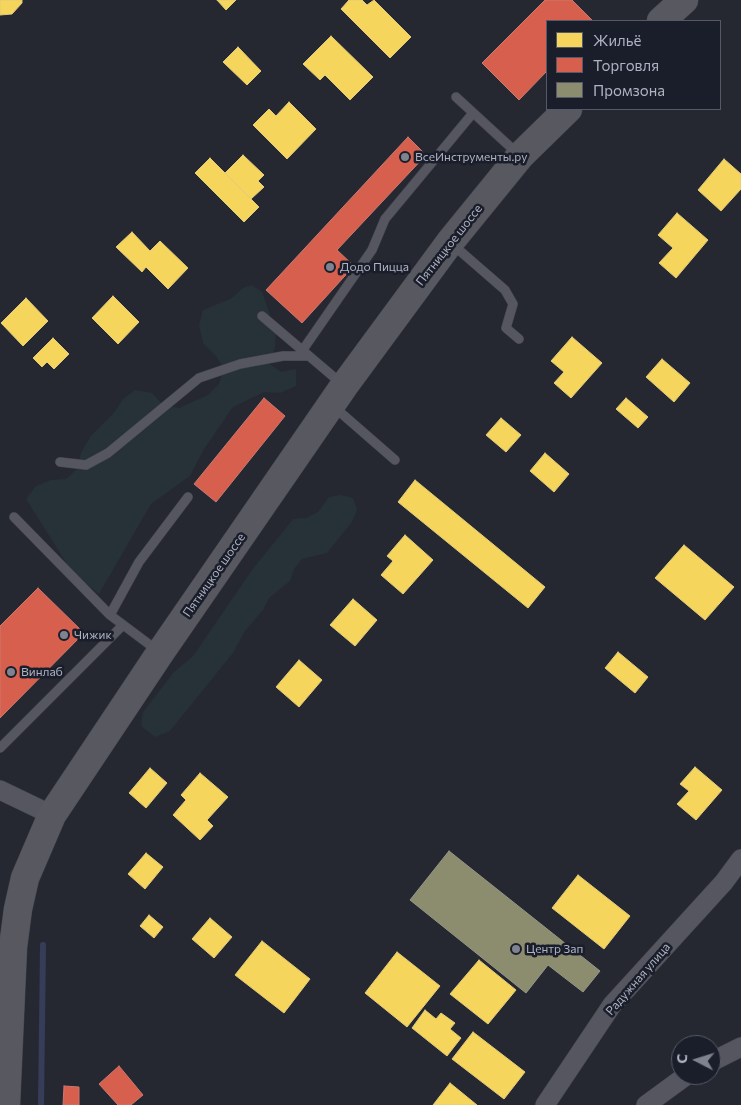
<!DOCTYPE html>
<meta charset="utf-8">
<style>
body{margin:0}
#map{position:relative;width:741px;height:1105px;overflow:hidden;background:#262831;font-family:Commissioner,sans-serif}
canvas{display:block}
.legend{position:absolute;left:546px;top:20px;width:175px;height:90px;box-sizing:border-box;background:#1a1d2a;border:1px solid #565967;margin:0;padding:6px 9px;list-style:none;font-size:15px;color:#afb2c2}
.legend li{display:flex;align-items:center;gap:10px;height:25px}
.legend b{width:25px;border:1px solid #565967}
.north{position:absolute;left:671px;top:1035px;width:50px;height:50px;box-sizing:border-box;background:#1a1d2a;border:1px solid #565967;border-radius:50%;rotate:275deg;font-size:14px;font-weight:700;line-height:20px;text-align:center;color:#afb2c2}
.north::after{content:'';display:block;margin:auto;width:18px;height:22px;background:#7f828f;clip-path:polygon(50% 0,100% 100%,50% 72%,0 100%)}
</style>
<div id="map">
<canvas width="741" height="1105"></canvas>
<ul class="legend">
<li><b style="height:14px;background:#f6d55c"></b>Жильё</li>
<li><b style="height:14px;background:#d6604d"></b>Торговля</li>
<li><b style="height:14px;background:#8c8c6e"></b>Промзона</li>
</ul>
<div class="north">С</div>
</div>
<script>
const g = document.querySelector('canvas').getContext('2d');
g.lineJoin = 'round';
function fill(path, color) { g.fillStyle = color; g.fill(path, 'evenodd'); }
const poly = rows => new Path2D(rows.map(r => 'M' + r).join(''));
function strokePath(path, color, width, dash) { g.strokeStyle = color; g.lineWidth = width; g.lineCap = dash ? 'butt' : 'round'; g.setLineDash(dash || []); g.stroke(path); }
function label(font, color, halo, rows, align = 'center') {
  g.font = font + ' Commissioner,sans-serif'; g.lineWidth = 5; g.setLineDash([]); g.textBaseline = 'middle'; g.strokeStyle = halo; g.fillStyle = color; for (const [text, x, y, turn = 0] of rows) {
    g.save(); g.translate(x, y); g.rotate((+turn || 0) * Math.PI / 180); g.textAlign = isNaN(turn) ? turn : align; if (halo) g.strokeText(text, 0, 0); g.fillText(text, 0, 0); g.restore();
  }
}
const green = poly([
 [252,285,262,292,276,332,275,348,268,363,281,372,296,369,296,386,280,393,264,392,233,407,204,449,190,476,151,504,99,594,72,572,26,499,36,486,51,480,66,479,78,468,81,453,90,437,114,413,123,399,135,390,152,393,163,405,179,408,208,395,219,384,224,369,216,356,203,343,199,325,203,310,232,298,243,288],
 [341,495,353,498,357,510,352,522,327,553,302,559,294,569,290,581,269,598,263,610,245,631,233,653,170,731,155,737,141,726,143,712,174,672,193,656,252,570,293,519,306,518,318,512,329,497]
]);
const homes = poly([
 [0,0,22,0,22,3,12,14,0,15,0,0],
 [217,0,236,0,226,10,217,0],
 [349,0,362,0,367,5,374,0,411,37,390,58,341,9,349,0],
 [331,36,373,77,350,100,325,75,320,80,303,64,331,36],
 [238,47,261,71,247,85,223,62,238,47],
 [289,102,316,129,287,159,253,125,269,109,276,116,289,102],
 [243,155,264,175,258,181,264,187,251,199,225,173,243,155],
 [210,158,259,207,244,222,195,173,210,158],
 [724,159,741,174,741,189,721,211,698,190,724,159],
 [677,213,708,240,676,278,659,263,673,248,658,235,677,213],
 [132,232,150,251,160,241,188,268,168,289,146,267,142,272,116,247,132,232],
 [113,296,139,322,118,344,92,318,113,296],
 [26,298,48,321,23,346,1,323,26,298],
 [572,337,602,363,571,398,554,383,564,372,551,361,572,337],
 [53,338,69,354,54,369,47,362,42,367,33,358,53,338],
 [662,359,690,383,674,402,646,377,662,359],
 [626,398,648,417,638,428,616,409,626,398],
 [501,418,521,435,506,452,486,435,501,418],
 [545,453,569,474,554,492,530,471,545,453],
 [415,480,545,587,528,608,398,502,415,480],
 [405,535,433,560,403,594,381,575,393,561,387,556,405,535],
 [684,545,734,587,705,620,655,578,684,545],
 [353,599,377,620,355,646,330,625,353,599],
 [618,652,648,677,635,693,605,668,618,652],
 [299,660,322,680,299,707,276,687,299,660],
 [695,767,722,790,696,820,677,804,689,791,680,784,695,767],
 [150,768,167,783,146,808,129,793,150,768],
 [200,773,228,797,207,820,213,826,200,840,173,815,186,800,181,795,200,773],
 [146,853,163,867,145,889,128,874,146,853],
 [578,875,630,916,604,949,552,908,578,875],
 [149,915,163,927,154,938,140,926,149,915],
 [210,918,232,937,214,958,192,939,210,918],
 [262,941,310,979,284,1013,235,975,262,941],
 [397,952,440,986,407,1027,365,993,397,952],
 [479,960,516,990,488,1024,450,994,479,960],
 [425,1010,436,1019,441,1013,455,1023,450,1029,461,1038,447,1056,412,1028,425,1010],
 [473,1032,525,1072,504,1099,452,1059,473,1032],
 [450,1083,477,1105,433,1105,450,1083]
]);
const shops = poly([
 [545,0,572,0,593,21,547,21,547,71,519,100,482,63,545,0],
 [408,137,426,155,337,250,354,266,302,323,266,290,408,137],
 [264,398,285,416,216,502,194,484,264,398],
 [38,588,84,633,0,718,0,626,38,588],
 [119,1066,143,1095,131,1105,118,1105,99,1084,119,1066],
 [64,1086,79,1087,79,1105,63,1105,64,1086]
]);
const industry = poly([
 [449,851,600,971,583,992,548,965,526,993,410,900,449,851]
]);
const stream = poly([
 [41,1105,43,945]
]);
const lane = poly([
 [456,97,518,154],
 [452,244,505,290,513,304,506,328,519,339],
 [262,316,342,384],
 [302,351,372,250,385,219,473,113],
 [333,406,395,460],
 [60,462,86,465,108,453,199,378,240,364,283,356,308,356],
 [14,517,110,615,158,651],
 [110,615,139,562,188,497],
 [0,748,123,625]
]);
const street = poly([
 [0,790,52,815],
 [711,1062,741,1047],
 [545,1105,612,1005,724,882,741,859],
 [646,1105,687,1075]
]);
const primary = poly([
 [661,21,684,0],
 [6,1105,13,947,18,909,25,878,52,815,160,653,344,386,450,242,520,156,568,109]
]);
const markers = [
 [405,157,5,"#7f828f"],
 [330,267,5,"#7f828f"],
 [64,635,5,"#7f828f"],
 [11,672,5,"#7f828f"],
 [516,949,5,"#7f828f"]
];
const poiNames = [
 ["ВсеИнструменты.ру",415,157],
 ["Додо Пицца",340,267],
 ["Чижик",74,635],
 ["Винлаб",21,672],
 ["Центр Зап",526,949]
];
const streetNames = [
 ["Пятницкое шоссе",449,245,-52],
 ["Пятницкое шоссе",214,575,-55],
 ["Радужная улица",638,979,-49]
];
fill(green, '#263238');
fill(homes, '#f6d55c');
strokePath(homes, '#e1ca7b', 1);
fill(shops, '#d6604d');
strokePath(shops, '#ca7970', 1);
fill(industry, '#8c8c6e');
strokePath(industry, '#969787', 1);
strokePath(stream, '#363d59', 6);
strokePath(lane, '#42434a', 10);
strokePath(street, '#42434a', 20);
strokePath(primary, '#43454e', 29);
strokePath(lane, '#55565f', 9);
strokePath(street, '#55565f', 19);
strokePath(primary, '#585960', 28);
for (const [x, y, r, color] of markers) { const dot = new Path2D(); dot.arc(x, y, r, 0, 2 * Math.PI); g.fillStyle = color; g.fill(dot); strokePath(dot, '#1a1d2a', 2); }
label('12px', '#afb2c2', '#1a1d2a', poiNames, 'left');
label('12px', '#afb2c2', '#1a1d2a', streetNames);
</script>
